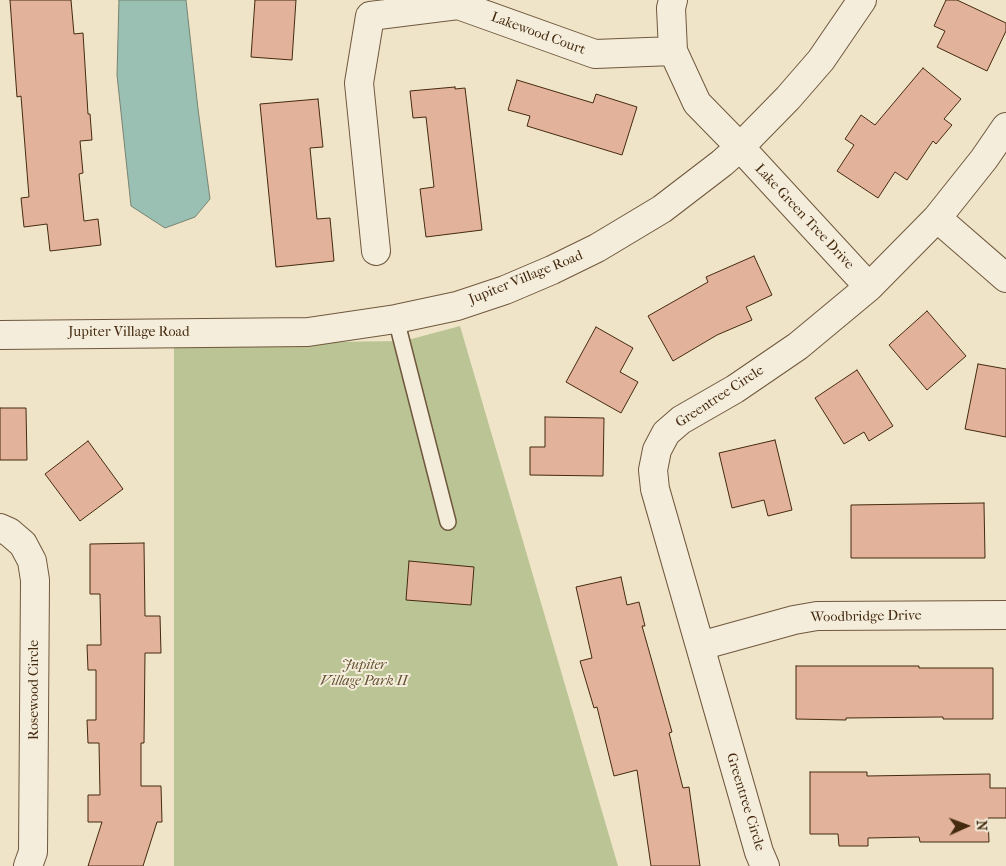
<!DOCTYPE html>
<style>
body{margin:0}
#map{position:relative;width:1006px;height:866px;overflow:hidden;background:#efe4c8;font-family:"IM FELL French Canon",serif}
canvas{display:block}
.north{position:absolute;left:941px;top:801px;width:50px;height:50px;-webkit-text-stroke:4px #f5eddb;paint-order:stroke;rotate:88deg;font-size:14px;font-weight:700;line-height:20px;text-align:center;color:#442a0f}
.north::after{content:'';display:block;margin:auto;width:18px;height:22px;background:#442a0f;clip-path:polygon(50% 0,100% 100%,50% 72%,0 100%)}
</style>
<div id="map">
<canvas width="1006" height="866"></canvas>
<div class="north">N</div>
</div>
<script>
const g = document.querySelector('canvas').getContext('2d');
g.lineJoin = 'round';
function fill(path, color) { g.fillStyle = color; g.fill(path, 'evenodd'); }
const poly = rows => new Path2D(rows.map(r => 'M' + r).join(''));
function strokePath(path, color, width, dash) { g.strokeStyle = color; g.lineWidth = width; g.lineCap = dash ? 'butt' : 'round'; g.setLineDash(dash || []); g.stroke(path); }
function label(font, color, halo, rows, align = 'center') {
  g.font = font + ' "IM FELL French Canon",serif'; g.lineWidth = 4; g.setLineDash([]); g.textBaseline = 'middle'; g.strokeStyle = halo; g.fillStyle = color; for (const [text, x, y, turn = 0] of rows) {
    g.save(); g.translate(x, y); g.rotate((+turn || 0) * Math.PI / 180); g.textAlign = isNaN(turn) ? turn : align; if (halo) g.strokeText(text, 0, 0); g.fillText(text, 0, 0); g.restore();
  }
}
const green = poly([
 [460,326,618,866,174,866,174,344,404,341]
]);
const water = poly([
 [119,0,186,0,198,109,210,199,195,217,165,228,131,206,117,75,119,0]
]);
const building = poly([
 [10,0,71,0,74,34,83,33,88,114,90,114,92,140,80,141,83,173,79,174,84,221,98,219,101,245,50,251,47,224,24,227,21,198,29,197,21,96,17,97,10,0],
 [255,0,296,0,292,60,251,57,255,0],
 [946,0,957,0,1006,23,1006,31,987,71,937,47,945,31,934,26,946,0],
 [923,68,961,99,944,119,952,125,936,144,933,141,907,180,895,172,878,198,837,171,854,145,845,139,861,115,875,125,923,68],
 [517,80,593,103,596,94,637,107,622,155,527,126,530,116,508,110,517,80],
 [455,87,455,89,465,88,482,230,426,237,420,189,434,187,426,117,413,118,410,91,455,87],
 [318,99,323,147,310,148,317,219,330,218,334,261,276,267,260,104,318,99],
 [754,256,772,295,746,307,752,320,717,335,673,361,648,316,708,282,706,277,754,256],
 [927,311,966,356,927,390,889,345,927,311],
 [596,327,633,348,620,372,638,382,621,413,566,382,596,327],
 [978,364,1006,369,1006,437,965,429,978,364],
 [857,370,893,426,869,441,864,432,844,444,815,398,857,370],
 [0,408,26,408,27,460,0,460,0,408],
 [545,417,604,418,603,476,530,475,530,447,545,447,545,417],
 [775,440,792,510,768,516,764,500,732,508,719,453,775,440],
 [88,441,123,489,80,521,45,474,88,441],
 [984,503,985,558,851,558,851,505,984,503],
 [144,543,145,616,160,616,161,653,145,653,144,743,141,743,141,786,161,786,162,822,157,822,143,866,88,866,102,822,88,822,88,795,100,795,99,743,88,743,87,720,96,720,96,670,88,670,87,645,101,645,100,594,90,594,90,544,144,543],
 [409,561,474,567,471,605,406,600,409,561],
 [621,577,627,605,639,602,645,626,642,626,672,732,669,733,683,788,689,787,700,866,651,866,637,770,614,776,597,707,594,708,580,661,592,658,576,587,621,577],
 [796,666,919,666,919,668,993,668,993,719,943,719,943,717,846,718,846,720,796,719,796,666],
 [810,772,867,772,867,776,990,774,990,788,1006,788,1006,818,988,818,989,842,920,842,919,837,868,838,868,846,839,846,838,834,810,834,810,772]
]);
const service = poly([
 [396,319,448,522]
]);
const minor = poly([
 [673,0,671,8,673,51,697,103,740,147,869,287],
 [937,218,1006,278],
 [376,251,359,83,370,16,458,5,595,54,673,51],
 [0,335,308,332,396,319,457,306,505,290,552,270,597,248,662,209,722,163,740,147,788,98,821,60,862,0],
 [0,528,9,532,23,544,32,561,35,580,33,852,28,866],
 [700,646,794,620,817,616,1006,615],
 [765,866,759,852,655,489,653,470,657,450,666,433,681,420,735,389,798,346,869,287,937,218,984,159,1006,127]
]);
const streetNames = [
 ["Lakewood Court",538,34,20],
 ["Lake Green Tree Drive",804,217,47],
 ["Jupiter Village Road",526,278,-22],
 ["Jupiter Village Road",129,333],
 ["Greentree Circle",720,397,-33],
 ["Woodbridge Drive",866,617,-1],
 ["Rosewood Circle",35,690,-90],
 ["Greentree Circle",745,802,73]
];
const parkNames = [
 ["Jupiter",364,666],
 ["Village Park II",364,682]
];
fill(green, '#bbc494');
fill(water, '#9abfb3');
strokePath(water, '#788371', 1);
fill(building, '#e2b29a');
strokePath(building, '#442a0f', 1);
strokePath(service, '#6f583d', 18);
strokePath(minor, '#6f583d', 30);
strokePath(service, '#f5eddb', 15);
strokePath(minor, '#f5eddb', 28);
label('14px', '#442a0f', '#f5eddb', streetNames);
label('italic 14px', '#625030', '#f5eddb', parkNames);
</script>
